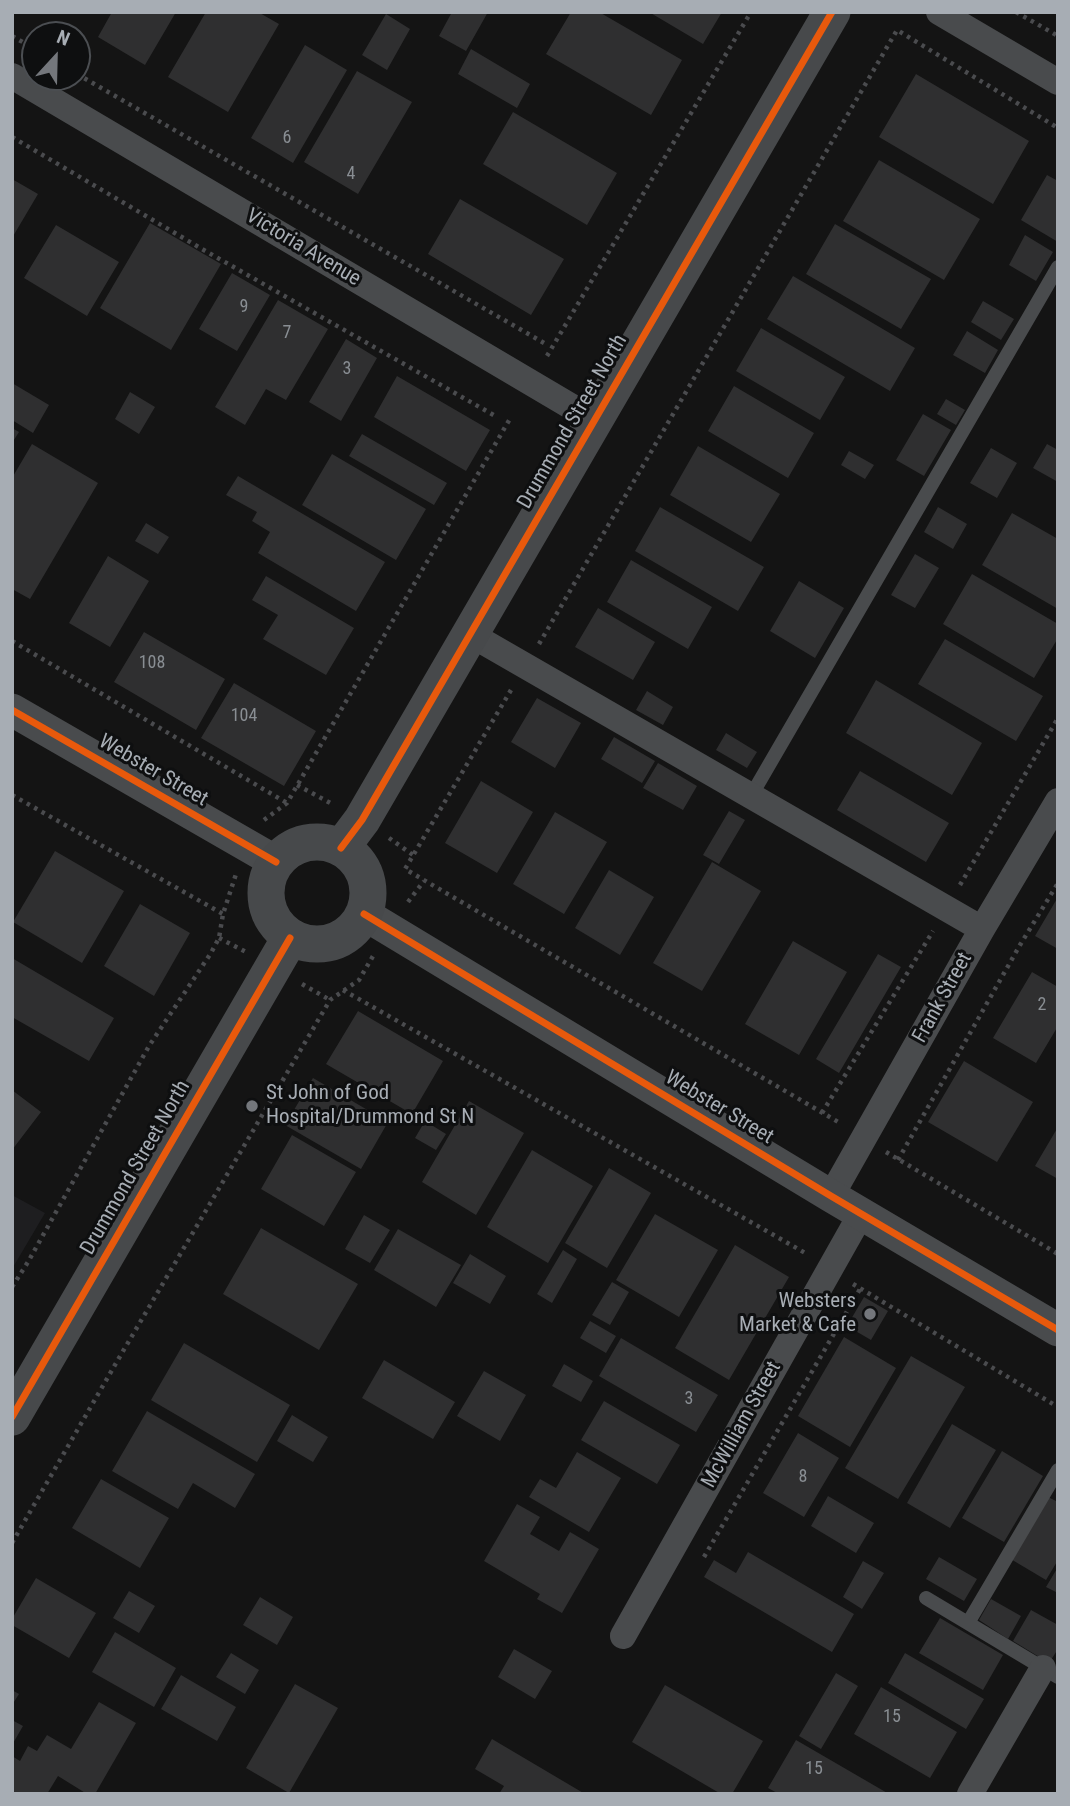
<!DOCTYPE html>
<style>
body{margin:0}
#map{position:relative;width:1070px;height:1806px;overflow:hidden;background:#141414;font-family:"Roboto Condensed",sans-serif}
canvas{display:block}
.frame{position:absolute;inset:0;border:14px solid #a7adb4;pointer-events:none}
.north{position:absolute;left:21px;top:21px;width:70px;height:70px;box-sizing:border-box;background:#0e0f10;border:2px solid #4b4e52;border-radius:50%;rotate:22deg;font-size:19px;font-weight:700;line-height:28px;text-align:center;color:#a7adb4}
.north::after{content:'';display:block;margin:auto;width:24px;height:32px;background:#74777c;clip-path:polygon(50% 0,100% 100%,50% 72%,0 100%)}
</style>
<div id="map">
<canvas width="1070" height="1806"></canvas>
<div class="frame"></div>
<div class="north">N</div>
</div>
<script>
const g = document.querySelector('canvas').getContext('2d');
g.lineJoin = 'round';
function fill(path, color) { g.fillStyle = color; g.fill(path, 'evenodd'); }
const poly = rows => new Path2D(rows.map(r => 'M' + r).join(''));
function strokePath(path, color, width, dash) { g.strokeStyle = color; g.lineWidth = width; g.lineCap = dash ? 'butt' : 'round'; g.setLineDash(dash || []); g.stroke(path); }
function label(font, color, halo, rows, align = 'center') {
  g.font = font + ' "Roboto Condensed",sans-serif'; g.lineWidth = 6; g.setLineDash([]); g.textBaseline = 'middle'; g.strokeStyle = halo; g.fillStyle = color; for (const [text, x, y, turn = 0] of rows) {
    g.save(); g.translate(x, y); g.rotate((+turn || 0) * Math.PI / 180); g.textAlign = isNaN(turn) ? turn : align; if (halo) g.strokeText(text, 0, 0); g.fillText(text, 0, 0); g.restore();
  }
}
const built = poly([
 [12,1195,45,1213,12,1269]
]);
const building = poly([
 [112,12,176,12,145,65,98,37],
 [206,12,258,12,279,24,228,112,168,77],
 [452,12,488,12,466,51,439,36],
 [571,12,599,12,682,60,651,115,546,54],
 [649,12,722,12,703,44],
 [386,14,410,29,387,70,362,55],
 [305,45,347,70,293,163,251,138],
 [471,49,530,84,517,108,458,74],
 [357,71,412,102,358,194,304,162],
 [916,74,1029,141,993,204,879,137],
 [513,112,617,173,587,225,483,164],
 [879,160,980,219,944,280,843,221],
 [1047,175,1058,181,1058,242,1021,220],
 [12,179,38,194,12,238],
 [460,199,564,259,531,315,428,254],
 [150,223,221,264,171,350,100,308],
 [835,224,931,279,901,329,806,274],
 [56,225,119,262,87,316,24,278],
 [1025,235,1053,252,1036,281,1009,265],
 [232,273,270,295,237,351,199,329],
 [793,276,915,348,890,391,767,319],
 [278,300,328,329,286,400,266,389,245,425,215,407],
 [983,301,1014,319,1001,340,971,322],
 [761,328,845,377,820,420,736,371],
 [967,331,998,350,985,373,953,355],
 [346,339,377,358,341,421,309,402],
 [397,376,490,430,466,471,374,417],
 [12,383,49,405,33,433,12,420],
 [734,386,814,433,788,478,708,431],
 [130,392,155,407,139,434,115,419],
 [946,399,965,410,956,425,937,414],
 [923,414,951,430,924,476,896,460],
 [12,428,19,432,12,443],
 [362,434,447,483,434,505,349,456],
 [32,444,98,483,30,599,12,589,12,478],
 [1047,444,1058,450,1058,482,1033,468],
 [698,446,780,494,751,542,670,495],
 [991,448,1017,463,997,498,970,483],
 [849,451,874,465,865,479,841,465],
 [332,454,426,509,396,560,302,505],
 [238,476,385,562,356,611,258,553,270,532,252,521,257,512,226,495],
 [660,507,764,567,738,611,635,551],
 [938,507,967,524,953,549,924,532],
 [1012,513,1058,539,1058,609,982,565],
 [146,523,169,537,158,554,135,541],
 [915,554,939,568,915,608,891,595],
 [108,556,149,581,110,647,69,623],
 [631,560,712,607,688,649,607,602],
 [972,574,1058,624,1058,638,1034,678,943,624],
 [266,576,354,628,326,675,263,639,278,615,252,600],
 [799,581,844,608,815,658,770,631],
 [598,608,655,642,633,680,575,647],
 [144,632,225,679,196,730,114,682],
 [945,639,1043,696,1016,741,918,684],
 [876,680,982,743,952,795,846,733],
 [234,683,316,731,284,786,201,738],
 [647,691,673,707,663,725,636,710],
 [537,698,581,723,555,768,511,742],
 [726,733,757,752,747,768,716,750],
 [614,737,655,761,642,783,601,759],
 [658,763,697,786,683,810,643,788],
 [860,771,949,823,926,862,837,810],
 [481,781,533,812,497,873,445,843],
 [729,811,745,820,719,864,703,855],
 [555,812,607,842,564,914,513,884],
 [55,851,124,891,82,963,13,922],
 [712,862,761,891,702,991,653,963],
 [609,870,654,897,620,955,575,928],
 [1058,897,1058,949,1035,936],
 [140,904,190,933,154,996,104,966],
 [793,941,847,972,799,1055,745,1024],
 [878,954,901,967,839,1073,816,1059],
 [12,958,114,1018,89,1061,12,1017],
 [1032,972,1058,987,1058,1026,1036,1063,993,1038],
 [358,1011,443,1061,412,1114,326,1064],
 [964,1061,1033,1102,997,1162,928,1122],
 [313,1078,388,1122,361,1169,285,1125],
 [12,1090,41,1112,12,1150],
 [469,1101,524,1133,476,1215,422,1182],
 [425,1121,446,1134,436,1150,415,1138],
 [1058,1127,1058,1179,1035,1166],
 [292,1135,356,1172,324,1226,261,1189],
 [532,1150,593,1186,548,1263,487,1227],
 [609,1168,651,1193,607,1268,565,1243],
 [655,1214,718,1250,679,1317,616,1280],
 [364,1215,390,1230,370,1263,345,1249],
 [261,1228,358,1284,319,1350,223,1294],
 [398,1229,461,1265,436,1307,374,1270],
 [735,1245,789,1277,729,1380,675,1348],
 [563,1250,577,1259,552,1303,537,1294],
 [470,1254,506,1276,490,1304,453,1283],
 [612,1282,629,1292,610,1325,592,1315],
 [864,1297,888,1311,871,1340,847,1326],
 [590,1321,616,1336,606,1353,580,1338],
 [844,1337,896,1368,850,1447,798,1416],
 [621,1338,718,1395,696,1432,599,1376],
 [184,1343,290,1405,257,1462,151,1400],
 [911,1356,965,1387,898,1499,845,1468],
 [384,1360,455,1402,433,1439,362,1398],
 [564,1364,593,1381,581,1402,552,1386],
 [484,1371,526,1395,500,1441,457,1416],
 [604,1401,680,1445,657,1484,581,1440],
 [147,1411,255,1474,235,1508,193,1483,178,1509,112,1471],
 [292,1415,328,1437,313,1462,277,1441],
 [952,1424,996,1450,950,1528,907,1503],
 [798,1433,839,1458,804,1517,763,1493],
 [1002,1451,1043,1476,1004,1542,962,1518],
 [577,1452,621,1478,589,1532,529,1497,540,1479,556,1488],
 [101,1479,169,1518,140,1568,72,1528],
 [828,1496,874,1523,856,1553,811,1526],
 [1046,1496,1058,1502,1058,1560,1046,1580,1009,1558],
 [517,1504,540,1517,530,1534,559,1551,570,1532,599,1549,562,1613,537,1599,540,1594,484,1561],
 [748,1552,854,1614,832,1652,704,1577,714,1560,736,1573],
 [939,1557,977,1579,964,1601,926,1579],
 [863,1561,884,1573,862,1609,843,1597],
 [1058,1567,1058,1593,1046,1587],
 [36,1578,96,1613,69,1658,12,1625,12,1619],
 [129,1591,155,1606,139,1633,113,1618],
 [260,1597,293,1617,277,1645,243,1625],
 [991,1599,1021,1616,1008,1639,979,1620],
 [1031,1610,1058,1625,1058,1649,1049,1663,1013,1641],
 [940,1618,1003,1655,983,1690,919,1653],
 [115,1632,176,1668,154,1707,92,1672],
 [514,1649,552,1671,535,1699,498,1677],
 [231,1653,259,1670,245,1694,216,1677],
 [905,1653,984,1699,966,1729,888,1683],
 [836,1673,858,1686,821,1749,799,1736],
 [181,1675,236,1707,217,1741,161,1709],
 [295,1684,338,1708,289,1793,246,1768],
 [665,1685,763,1741,732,1794,721,1794,632,1742],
 [881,1687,957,1732,930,1778,854,1734],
 [12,1690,19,1694,12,1705],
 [99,1702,136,1723,95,1794,87,1794,58,1776,47,1794,12,1794,12,1756,20,1761,28,1746,37,1751,47,1735,71,1749],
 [12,1720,23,1726,12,1745],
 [492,1739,585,1794,499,1794,504,1786,475,1769],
 [796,1740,889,1794,779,1794,768,1788]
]);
const path = poly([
 [1016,12,1058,36],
 [12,36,35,49],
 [77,74,544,343],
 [12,137,202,249,497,417],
 [547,356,751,12],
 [12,641,287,803],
 [539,644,897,30,1058,128],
 [511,690,405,869,840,1123],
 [297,785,334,805],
 [12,795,223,914],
 [264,820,287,803,511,417],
 [389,838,413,855],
 [960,885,1058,718],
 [408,902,424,881],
 [219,938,246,952],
 [302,984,330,1000],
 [343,990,807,1254],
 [822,1113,933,931],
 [886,1152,1058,1254],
 [898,1160,1020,945,1058,883],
 [853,1284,1058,1407],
 [12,1287,28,1262,149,1046,211,953,219,938,223,914,236,874],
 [12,1543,119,1358,330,1000,359,980,373,956],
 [704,1557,860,1289]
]);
const service = poly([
 [751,796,1058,267],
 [926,1598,1058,1677],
 [968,1623,1058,1470]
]);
const minor = poly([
 [939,12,1058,82],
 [12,76,594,420],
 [470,634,982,929],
 [831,1196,982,929,1058,801],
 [623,1636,861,1214],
 [970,1794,1043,1668]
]);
const tertiary = poly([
 [12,710,276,862],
 [364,914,831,1196,1058,1330]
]);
const secondary = poly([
 '266 893a51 51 0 1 1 102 0a51 51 0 1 1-102 0Z',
 [341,848,362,820,832,12],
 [12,1417,290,938]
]);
const cycleway = poly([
 [12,710,276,862],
 [341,848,362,820,832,12],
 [364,914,831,1196,1058,1330],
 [12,1417,290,938]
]);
const markers = [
 [252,1106,7,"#74777c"],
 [870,1314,7,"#74777c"]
];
const numberNames = [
 ["6",287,138],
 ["4",351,174],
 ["9",244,307],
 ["7",287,333],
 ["3",347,369],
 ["108",152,663],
 ["104",244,716],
 ["2",1042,1005],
 ["3",689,1399],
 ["8",803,1477],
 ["15",892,1717],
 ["15",814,1769]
];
const streetNames = [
 ["Victoria Avenue",303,248,31],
 ["Drummond Street North",573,422,-60],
 ["Webster Street",153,771,30],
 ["Frank Street",943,998,-61],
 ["Webster Street",719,1108,31],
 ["Drummond Street North",136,1168,-60],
 ["McWilliam Street",742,1425,-61]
];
const poiNames = [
 ["St John of God",266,1094],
 ["Hospital/Drummond St N",266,1118],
 ["Websters",856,1302,"right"],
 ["Market & Cafe",856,1326,"right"]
];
fill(built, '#1e1e20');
fill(building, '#2f2f30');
strokePath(path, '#4a4b4e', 4.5, [3.5, 5]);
strokePath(service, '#494b4d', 14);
strokePath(minor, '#494b4d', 26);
strokePath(tertiary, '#494b4d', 33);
strokePath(secondary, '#47494b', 37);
strokePath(cycleway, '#e8590c', 7);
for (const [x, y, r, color] of markers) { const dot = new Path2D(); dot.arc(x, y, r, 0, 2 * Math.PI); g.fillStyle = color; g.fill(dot); strokePath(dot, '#0e0f10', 2.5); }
label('18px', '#898e93', null, numberNames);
label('21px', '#a7adb4', '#0e0f10', streetNames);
label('21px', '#a7adb4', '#0e0f10', poiNames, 'left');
</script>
